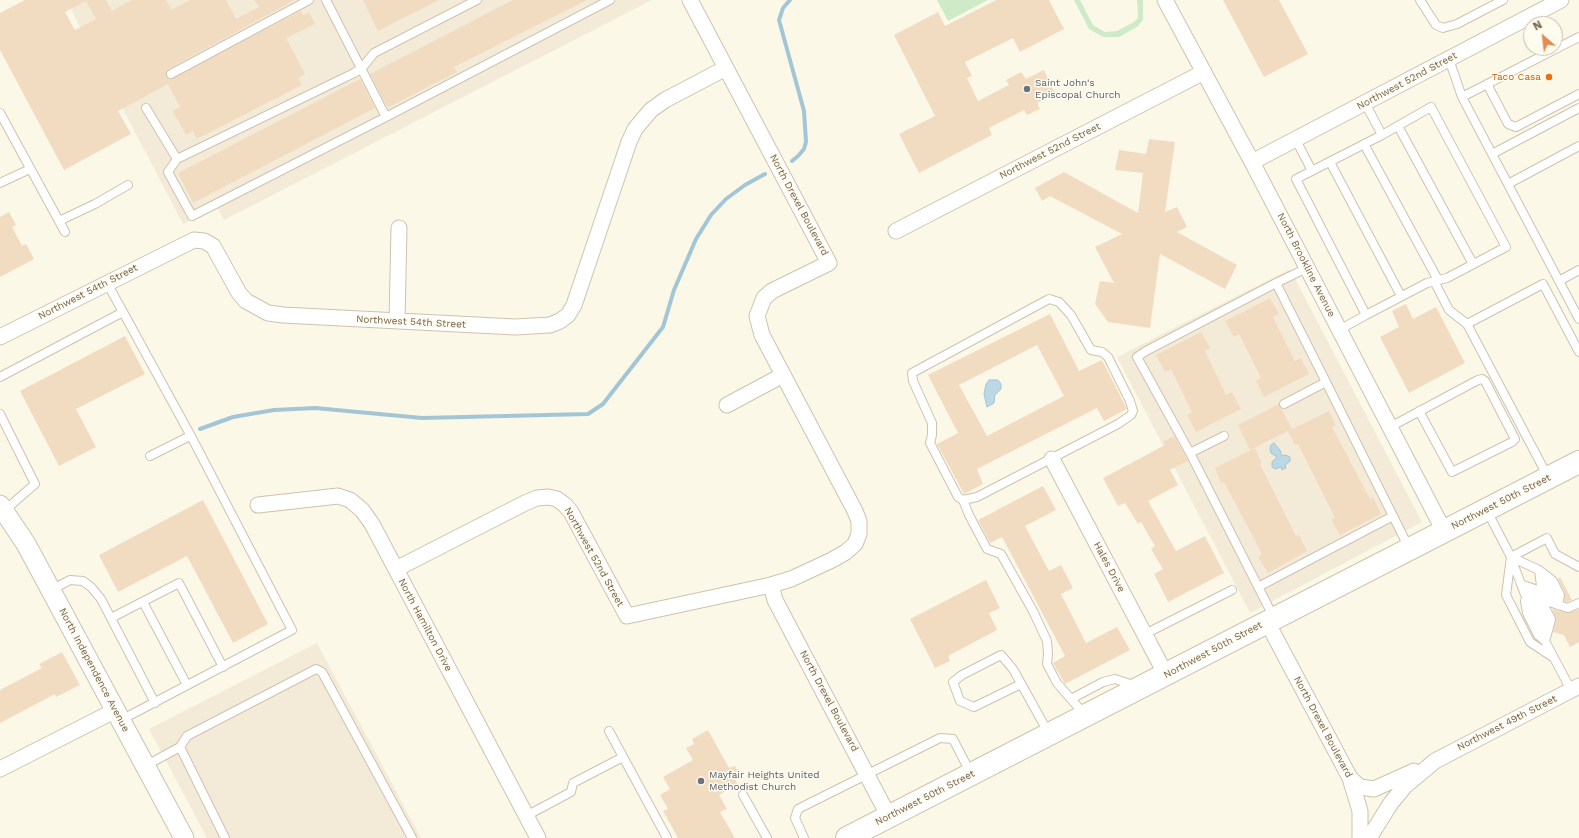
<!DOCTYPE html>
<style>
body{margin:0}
#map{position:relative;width:1579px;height:838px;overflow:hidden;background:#fcf8e8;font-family:"Work Sans",sans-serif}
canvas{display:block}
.north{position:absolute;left:1523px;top:16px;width:40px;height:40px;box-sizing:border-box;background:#fefbef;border:1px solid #c8beae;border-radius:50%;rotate:332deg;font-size:11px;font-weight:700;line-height:16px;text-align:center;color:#76634d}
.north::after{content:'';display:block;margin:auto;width:14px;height:18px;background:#e18c52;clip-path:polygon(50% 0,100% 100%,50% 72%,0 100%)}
</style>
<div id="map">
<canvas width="1579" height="838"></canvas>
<div class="north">N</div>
</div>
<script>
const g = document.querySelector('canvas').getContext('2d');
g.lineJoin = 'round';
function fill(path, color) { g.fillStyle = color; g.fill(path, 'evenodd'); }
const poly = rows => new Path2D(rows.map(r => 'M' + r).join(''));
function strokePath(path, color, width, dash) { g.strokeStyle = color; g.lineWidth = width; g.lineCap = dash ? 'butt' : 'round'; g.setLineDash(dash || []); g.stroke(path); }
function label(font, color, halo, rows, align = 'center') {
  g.font = font + ' "Work Sans",sans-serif'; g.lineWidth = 3; g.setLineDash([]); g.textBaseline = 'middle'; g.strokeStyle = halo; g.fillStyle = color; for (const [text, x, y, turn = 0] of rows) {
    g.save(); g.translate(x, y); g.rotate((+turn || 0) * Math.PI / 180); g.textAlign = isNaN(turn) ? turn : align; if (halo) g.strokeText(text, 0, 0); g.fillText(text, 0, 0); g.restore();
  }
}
const residential = poly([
 [66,0,652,0,224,220,217,207,183,224],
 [1290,269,1422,522,1250,613,1117,357],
 [317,643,421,838,207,838,149,729]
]);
const green = poly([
 [937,0,988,0,948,21],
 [1074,0,1080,0,1093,25,1105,32,1117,31,1134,22,1138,18,1138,13,1137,0,1143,0,1143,20,1137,27,1119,37,1103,37,1089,29]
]);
const water = poly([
 [989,380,998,380,1001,384,1001,389,995,395,994,403,987,407,984,394,986,384,989,380],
 [1274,443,1280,450,1282,456,1285,455,1290,457,1290,461,1285,465,1286,468,1282,470,1281,467,1275,469,1272,467,1272,462,1277,457,1271,453,1270,449,1271,445,1274,443]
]);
const stream = poly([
 [790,0,783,8,779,20,804,111,806,142,804,149,798,156,792,161],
 [200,429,233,417,274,410,315,408,422,418,588,414,603,404,663,327,674,290,696,239,711,215,726,199,745,185,765,174]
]);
const building = poly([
 [25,0,106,0,112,11,132,0,166,0,171,10,190,0,226,0,236,19,259,7,254,0,295,0,168,69,166,74,170,79,301,11,303,15,309,12,315,24,286,38,305,74,298,78,302,85,197,139,193,131,186,135,173,111,180,107,168,84,118,111,131,134,64,170,0,50,0,13],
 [86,1,96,19,75,30,65,12],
 [363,0,439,0,378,31],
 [513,0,587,0,454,67,457,72,389,107,385,103,370,74],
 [996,0,1049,0,1064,29,1020,52,1013,38,965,62,972,76,967,78,978,101,1009,85,1006,80,1021,72,1026,79,1044,70,1055,93,1037,103,1040,109,1027,115,1024,110,989,128,992,135,919,173,899,134,935,116,894,35,938,12,945,26],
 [1223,0,1279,0,1308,54,1264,77],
 [360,79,375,108,193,203,178,173],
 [1149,139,1175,142,1165,212,1177,207,1187,227,1177,232,1237,265,1225,289,1160,254,1150,328,1108,322,1095,304,1100,281,1114,283,1095,247,1122,234,1050,196,1042,201,1035,188,1064,172,1138,213,1143,173,1115,170,1119,150,1146,154],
 [9,212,16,225,12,227,22,246,26,244,34,259,0,277,0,217],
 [1270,298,1279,314,1273,317,1295,361,1301,358,1309,374,1264,397,1256,381,1261,378,1239,334,1234,337,1225,321],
 [1406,304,1413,319,1436,307,1465,363,1409,393,1380,337,1399,327,1392,311],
 [1050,314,1079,371,1102,360,1127,409,1104,421,1097,408,977,469,983,484,964,494,937,444,958,433,928,375],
 [1037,345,1064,396,987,436,959,385],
 [1201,332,1210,348,1205,351,1226,395,1232,392,1241,409,1196,432,1187,415,1192,412,1171,369,1165,372,1156,355],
 [125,336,145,374,76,409,96,447,59,466,20,391],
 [1279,404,1292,429,1250,450,1238,425],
 [1329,411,1336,426,1332,427,1370,499,1373,497,1381,514,1340,535,1331,519,1335,518,1298,444,1295,445,1288,431],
 [1174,436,1188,461,1170,470,1178,485,1148,501,1176,551,1205,536,1224,573,1168,602,1154,574,1163,569,1151,549,1155,546,1141,522,1138,524,1125,503,1118,506,1103,478,1165,445,1163,442],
 [1255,448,1262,463,1260,464,1296,536,1299,535,1307,551,1268,573,1258,557,1262,554,1224,482,1221,483,1215,468],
 [1043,486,1056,510,1025,526,1049,571,1061,565,1073,588,1061,594,1086,643,1117,627,1130,650,1065,684,1053,663,1065,656,1002,537,990,543,978,520],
 [203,500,268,624,233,643,187,556,118,592,99,555],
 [1560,577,1572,600,1568,602,1564,601,1565,593,1558,579],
 [986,580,1000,608,989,613,997,630,948,656,950,661,935,668,910,619],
 [1552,609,1567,613,1579,609,1579,642,1570,647,1564,635,1553,632,1556,620],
 [62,652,80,685,56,697,55,694,0,723,0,690,42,668,39,664],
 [708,730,729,768,735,766,740,775,734,778,738,784,719,795,727,809,720,812,735,838,678,838,663,811,668,809,660,795,670,789,663,777,693,760,686,748,694,744,692,739]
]);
const service = poly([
 [326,0,386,117,610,0],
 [1420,0,1436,25,1443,28,1457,24,1503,0],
 [1449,59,1462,97,1559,281,1579,270],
 [171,74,309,0],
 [1487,84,1508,124,1516,127,1579,94],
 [1462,97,1579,37],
 [1365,103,1382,135],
 [146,108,177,159],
 [0,113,65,232],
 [386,117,192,216,168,172,177,159,354,73,362,68,374,53,477,0],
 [1398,126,1473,264],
 [1296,140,1312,171],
 [1364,144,1438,280],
 [1492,154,1579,108],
 [1330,162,1401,296],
 [0,183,30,169],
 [1508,184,1579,146],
 [59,221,95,204,128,185],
 [1434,281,1449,310,1467,324],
 [1559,281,1579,319],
 [1276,283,1307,268],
 [1049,299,1059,302,1071,315,1091,350,1102,352,1108,357,1130,401,1133,411,1131,415,1118,424,977,497,963,500,958,497,930,443,932,435,932,423,913,381,912,373,1049,299],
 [1339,330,1366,315,1427,283,1447,278,1506,247,1431,107,1382,135,1296,179,1366,315],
 [0,377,123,312,107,283],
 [1284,404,1326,382,1409,548],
 [0,414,35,484,4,511],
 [1390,427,1478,380,1482,379,1485,381,1515,439,1512,442,1452,472,1419,411],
 [1224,436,1190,453,1274,618],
 [1190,453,1137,357,1146,351,1276,283,1326,382],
 [150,456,190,436],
 [1548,477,1467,324,1543,284,1579,352],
 [963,500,969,515,987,549,1001,554,1033,611,1047,641,1048,654,1047,664,1057,683,1085,715],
 [1487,511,1511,557,1547,538,1555,554,1579,567],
 [1511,557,1506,595,1530,642,1554,658,1571,690],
 [1511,557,1539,570,1553,581,1560,595,1558,605],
 [1511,558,1529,605,1546,637],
 [1539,570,1541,586,1549,602,1568,608,1579,603],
 [1542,574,1558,605],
 [1523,585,1535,589,1551,619,1549,627],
 [1258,587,1393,516],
 [51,590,70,580,83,581,91,587,101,599,155,703],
 [1527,590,1549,627,1546,638],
 [1525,601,1527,613,1538,635,1545,641,1553,656],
 [143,602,187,685],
 [111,618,179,583,223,667],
 [1145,634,1232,590],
 [1021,684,974,707,960,701,953,682,962,675,1001,655,1013,669,1049,734],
 [1071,699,1103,682,1115,679,1136,686],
 [121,720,292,630,192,438,123,312],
 [609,731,667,838],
 [180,747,225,838],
 [145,766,180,747,187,736,316,669,322,672,412,838],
 [743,795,767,838],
 [526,816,571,792,573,783,623,757],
 [804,838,795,818,798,809,940,738,953,739,971,774]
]);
const minor = poly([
 [1165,0,1252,162,1444,531],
 [1252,162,1561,0],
 [896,231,1204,72],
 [397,321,399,228],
 [0,337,194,240,204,241,213,246,239,293,246,301,268,313,283,315,515,327,550,325,560,321,568,315,574,305,629,142,635,129,651,110,665,100,726,68],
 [727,405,783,375],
 [1052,459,1166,675],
 [258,505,338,496,350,500,362,510,372,524,538,838],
 [396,569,525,503,537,498,548,497,557,499,565,505,571,512,627,616,771,585,791,579,832,560,846,552,855,544,859,534,859,521,855,511,762,335,757,316,764,298,772,291,829,263,690,0],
 [771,585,775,600,889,817],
 [1267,622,1350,778,1360,811,1360,838],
 [0,769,116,710],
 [1350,778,1360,787,1374,789,1414,771],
 [1369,838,1391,803,1405,786,1435,761,1579,686]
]);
const tertiary = poly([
 [0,505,26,544,184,838]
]);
const secondary = poly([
 [847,838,1579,462]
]);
const markers = [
 [1549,77,4,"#e8710a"],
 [1027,89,4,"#6b7280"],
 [701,781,4,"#6b7280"]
];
const foodNames = [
 ["Taco Casa",1541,77]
];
const streetNames = [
 ["Northwest 52nd Street",1407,81,-28],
 ["Northwest 52nd Street",1050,151,-27],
 ["North Drexel Boulevard",799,205,62],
 ["North Brookline Avenue",1306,265,63],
 ["Northwest 54th Street",88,292,-27],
 ["Northwest 54th Street",411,322,3],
 ["Northwest 50th Street",1501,502,-27],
 ["Northwest 52nd Street",594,557,61],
 ["Hales Drive",1109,567,62],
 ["North Hamilton Drive",425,625,62],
 ["Northwest 50th Street",1213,650,-28],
 ["North Independence Avenue",94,670,62],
 ["North Drexel Boulevard",829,701,62],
 ["Northwest 49th Street",1507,723,-27],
 ["North Drexel Boulevard",1323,727,62],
 ["Northwest 50th Street",925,798,-27]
];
const worshipNames = [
 ["Saint John's",1035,83],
 ["Episcopal Church",1035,95],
 ["Mayfair Heights United",709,775],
 ["Methodist Church",709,787]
];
fill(residential, '#f3ebd7');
fill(green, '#cfeac7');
fill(water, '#bdd8e5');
strokePath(water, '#a3c6d7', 1);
strokePath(stream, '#a3c6d7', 4);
fill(building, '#f1dcc1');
strokePath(service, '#cec2af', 10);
strokePath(minor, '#cec2af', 17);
strokePath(tertiary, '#cec2af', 21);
strokePath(secondary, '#d0c3ac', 24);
strokePath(service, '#fff', 8);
strokePath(minor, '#fff', 15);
strokePath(tertiary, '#fff', 19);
strokePath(secondary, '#fff', 22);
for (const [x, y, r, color] of markers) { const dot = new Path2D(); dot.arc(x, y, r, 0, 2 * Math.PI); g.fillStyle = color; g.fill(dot); strokePath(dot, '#fefbef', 1.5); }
label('10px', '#c56008', '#fefbef', foodNames, 'right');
label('10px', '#76634d', '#fefbef', streetNames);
label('10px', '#5b616d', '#fefbef', worshipNames, 'left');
</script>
